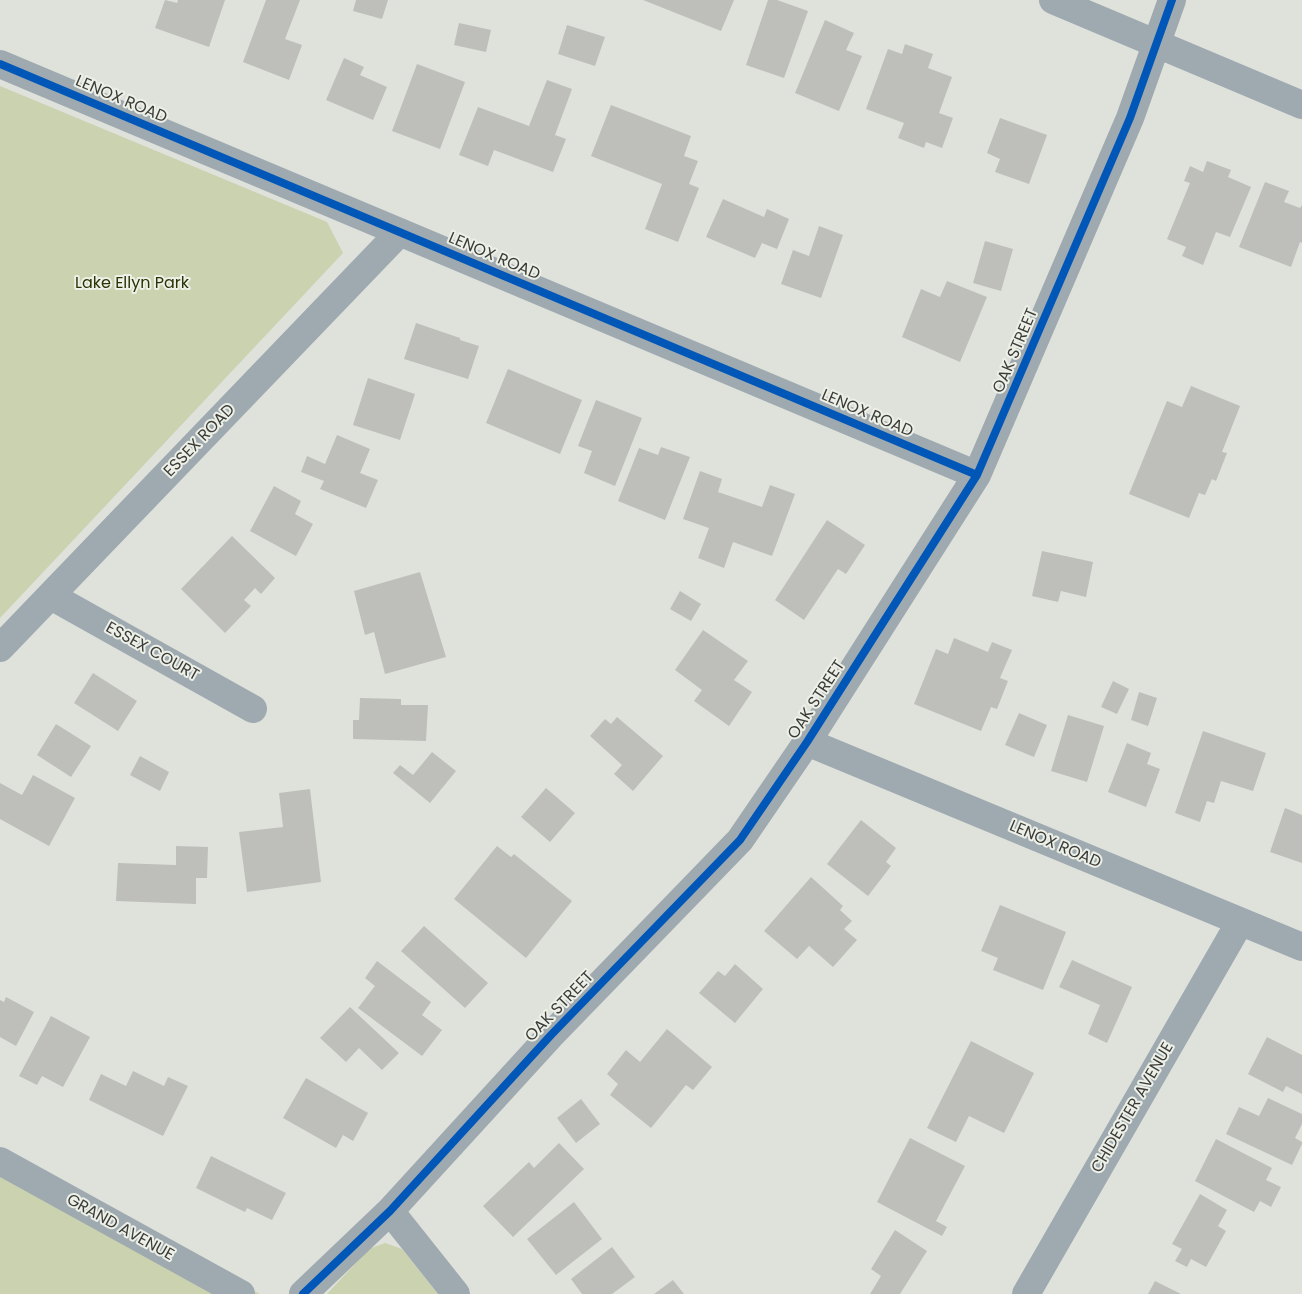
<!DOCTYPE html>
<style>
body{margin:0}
canvas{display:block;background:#dfe1db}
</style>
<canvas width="1302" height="1294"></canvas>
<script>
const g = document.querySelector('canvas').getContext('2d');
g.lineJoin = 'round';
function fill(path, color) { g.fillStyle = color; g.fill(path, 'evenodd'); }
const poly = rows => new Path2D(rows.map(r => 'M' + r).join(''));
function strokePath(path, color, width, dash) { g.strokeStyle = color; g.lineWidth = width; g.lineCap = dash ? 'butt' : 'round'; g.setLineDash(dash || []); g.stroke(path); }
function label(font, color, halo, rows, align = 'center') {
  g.font = font + ' Poppins,sans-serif'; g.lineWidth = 4; g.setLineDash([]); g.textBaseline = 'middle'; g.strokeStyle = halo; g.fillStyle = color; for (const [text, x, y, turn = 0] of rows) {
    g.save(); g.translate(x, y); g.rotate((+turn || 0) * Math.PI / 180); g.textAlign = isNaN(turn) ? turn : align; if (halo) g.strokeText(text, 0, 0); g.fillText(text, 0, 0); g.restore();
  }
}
const green = poly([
 [0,86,327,222,343,253,0,618],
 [0,1150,260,1294,0,1294],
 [385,1243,402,1249,438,1294,327,1294,369,1249]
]);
const building = poly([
 [165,0,177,3,178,0,225,0,209,47,155,28],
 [266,0,300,0,285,39,302,45,289,80,243,62],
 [356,0,388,0,382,19,353,11],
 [643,0,734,0,721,31],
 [768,0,777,0,808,11,784,78,746,65],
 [825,20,854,33,846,50,862,56,839,111,795,93],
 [459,23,491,30,486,52,454,45],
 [567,25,605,37,595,66,558,54],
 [905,44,933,54,928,68,952,77,939,113,953,118,942,148,926,142,924,148,898,138,904,123,866,109,888,49,902,54],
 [344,58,364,67,360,75,387,87,373,120,326,100],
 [417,64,465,82,440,149,392,131],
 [547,80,572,89,555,135,566,139,553,172,494,150,488,166,459,155,478,107,529,126],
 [611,105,691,136,684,156,698,161,689,184,699,188,678,242,645,229,662,184,591,156],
 [1000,118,1047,135,1029,184,995,172,1000,159,987,153],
 [1207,161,1231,170,1228,177,1251,187,1230,237,1216,232,1203,265,1182,256,1186,247,1167,239,1190,183,1184,181,1190,166,1203,172],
 [1265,182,1289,191,1284,202,1300,208,1302,205,1302,243,1300,242,1291,267,1239,247],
 [723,199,764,217,767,209,789,219,777,249,762,243,755,258,706,237],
 [819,226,843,235,821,298,781,284,793,250,809,256],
 [985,241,1013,249,1001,291,973,283],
 [947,281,987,297,960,362,902,337,921,289,940,297],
 [416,323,460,338,460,340,479,346,468,379,404,359],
 [508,369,582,400,560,454,486,423],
 [368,378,415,394,400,440,353,425],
 [1191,386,1240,406,1222,452,1227,453,1216,481,1212,479,1205,495,1199,493,1189,518,1129,494,1167,401,1182,407],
 [596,400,642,418,615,486,584,473,592,451,578,446],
 [337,435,370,449,360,473,378,480,366,508,320,489,324,481,301,472,307,456,325,464],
 [661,447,690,457,665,520,618,501,639,448,658,455],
 [700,471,722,479,718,492,762,507,770,485,795,494,772,556,733,542,724,568,698,558,709,528,683,519],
 [274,486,301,501,295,514,313,524,296,556,250,531],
 [827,520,865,545,846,574,838,569,804,620,775,600],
 [232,536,275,578,261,594,255,588,244,600,251,606,225,633,181,589],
 [1042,551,1093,562,1086,597,1061,591,1058,602,1032,596],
 [420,572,446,657,385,674,374,632,365,635,354,591],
 [680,591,701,604,691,621,670,609],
 [703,630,748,661,734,680,752,692,729,726,694,701,702,690,675,670],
 [954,638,988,652,992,642,1012,650,1000,678,1008,681,997,709,991,707,981,731,914,704,936,649,948,654],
 [93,673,137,701,118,731,74,703],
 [1113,681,1129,689,1117,714,1101,707],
 [1139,692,1157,698,1148,726,1131,720],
 [360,698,401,699,401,705,428,705,426,741,353,739,353,720,359,720],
 [1019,713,1047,725,1034,757,1005,745],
 [1068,715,1104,726,1087,782,1051,771],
 [617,717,663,756,633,791,614,774,622,765,590,736,605,719,611,724],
 [56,724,91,746,71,777,37,755],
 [1203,731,1266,753,1253,791,1221,781,1214,803,1207,801,1200,822,1175,813],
 [1127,743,1151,753,1147,764,1160,769,1146,807,1108,792],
 [432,752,456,771,430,803,393,773,400,765,413,775],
 [140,756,169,772,160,791,130,775],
 [33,775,75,798,49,846,0,819,0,783,22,795],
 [546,788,575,813,550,842,521,817],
 [310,789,321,882,247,892,239,832,283,827,279,793],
 [1285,808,1302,815,1302,863,1270,852],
 [861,820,896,848,886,862,891,866,868,896,827,864],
 [176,846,208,847,207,878,196,878,196,904,116,901,118,863,176,865],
 [497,846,511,857,514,854,572,901,526,958,454,899],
 [811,877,843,906,840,910,852,921,844,929,857,940,833,967,809,946,797,959,764,931],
 [1000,905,1066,932,1043,990,993,970,998,958,981,951],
 [424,926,488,983,465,1008,401,951],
 [1072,960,1132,987,1107,1043,1088,1034,1100,1005,1059,987],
 [377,961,431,1002,422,1015,442,1030,422,1056,358,1008,375,986,365,978],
 [735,964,763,989,735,1023,699,993,718,971,725,976],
 [6,997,34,1012,16,1046,0,1037,0,1000,4,1002],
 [350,1007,399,1053,382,1070,359,1048,346,1062,320,1038],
 [51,1016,90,1037,63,1087,42,1076,37,1085,19,1076],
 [667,1029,712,1067,693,1090,686,1085,651,1128,610,1095,618,1084,607,1074,626,1050,640,1062],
 [1267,1037,1302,1055,1302,1094,1286,1086,1283,1092,1248,1074],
 [971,1041,1034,1073,1004,1133,969,1116,956,1142,927,1128],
 [133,1071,164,1086,168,1077,188,1086,163,1136,89,1100,101,1074,126,1086],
 [306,1078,368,1113,353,1141,343,1135,336,1148,283,1118],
 [1268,1098,1302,1114,1302,1124,1295,1138,1302,1142,1302,1144,1292,1165,1226,1134,1239,1107,1259,1116],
 [581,1099,600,1124,576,1143,557,1118],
 [910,1138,965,1166,936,1221,947,1227,942,1236,877,1202],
 [1216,1139,1272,1168,1266,1180,1281,1187,1271,1207,1260,1201,1254,1212,1195,1181],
 [559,1143,584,1169,513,1237,483,1206,529,1162,534,1168],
 [211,1156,286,1193,272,1220,247,1208,245,1212,196,1188],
 [1200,1194,1227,1210,1218,1226,1226,1231,1206,1267,1191,1259,1187,1267,1175,1261,1182,1249,1172,1244],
 [574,1202,602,1239,556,1275,527,1239],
 [895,1230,927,1251,900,1294,870,1294,881,1276,871,1269],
 [612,1247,635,1277,612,1294,582,1294,571,1279],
 [673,1280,684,1294,654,1294],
 [1155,1281,1181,1294,1148,1294]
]);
const minor = poly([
 [1053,0,1302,105],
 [0,64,977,475],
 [51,596,253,709],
 [0,648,400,232],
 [807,742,1302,947],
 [0,1161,241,1294],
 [390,1211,456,1294],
 [303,1294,390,1211,551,1035,740,840,807,742,977,475,1130,118,1172,0],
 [1026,1294,1240,922]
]);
const cycleway = poly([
 [0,64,977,475],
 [303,1294,390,1211,551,1035,740,840,807,742,977,475,1130,118,1172,0]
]);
const streetNames = [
 ["LENOX ROAD",121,100,23],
 ["LENOX ROAD",494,257,23],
 ["OAK STREET",1016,351,-67],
 ["LENOX ROAD",867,414,23],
 ["ESSEX ROAD",200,441,-46],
 ["ESSEX COURT",152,652,29],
 ["OAK STREET",817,700,-57],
 ["LENOX ROAD",1055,845,23],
 ["OAK STREET",560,1007,-46],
 ["CHIDESTER AVENUE",1133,1108,-60],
 ["GRAND AVENUE",120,1228,29]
];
const parkNames = [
 ["Lake Ellyn Park",132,284]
];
fill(green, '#cad2af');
fill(building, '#bebfbb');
strokePath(minor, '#9faab0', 28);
strokePath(cycleway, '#0057b8', 8);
label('16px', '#3b3c39', '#edf0e7', streetNames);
label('16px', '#2b3304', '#edf0e7', parkNames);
</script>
